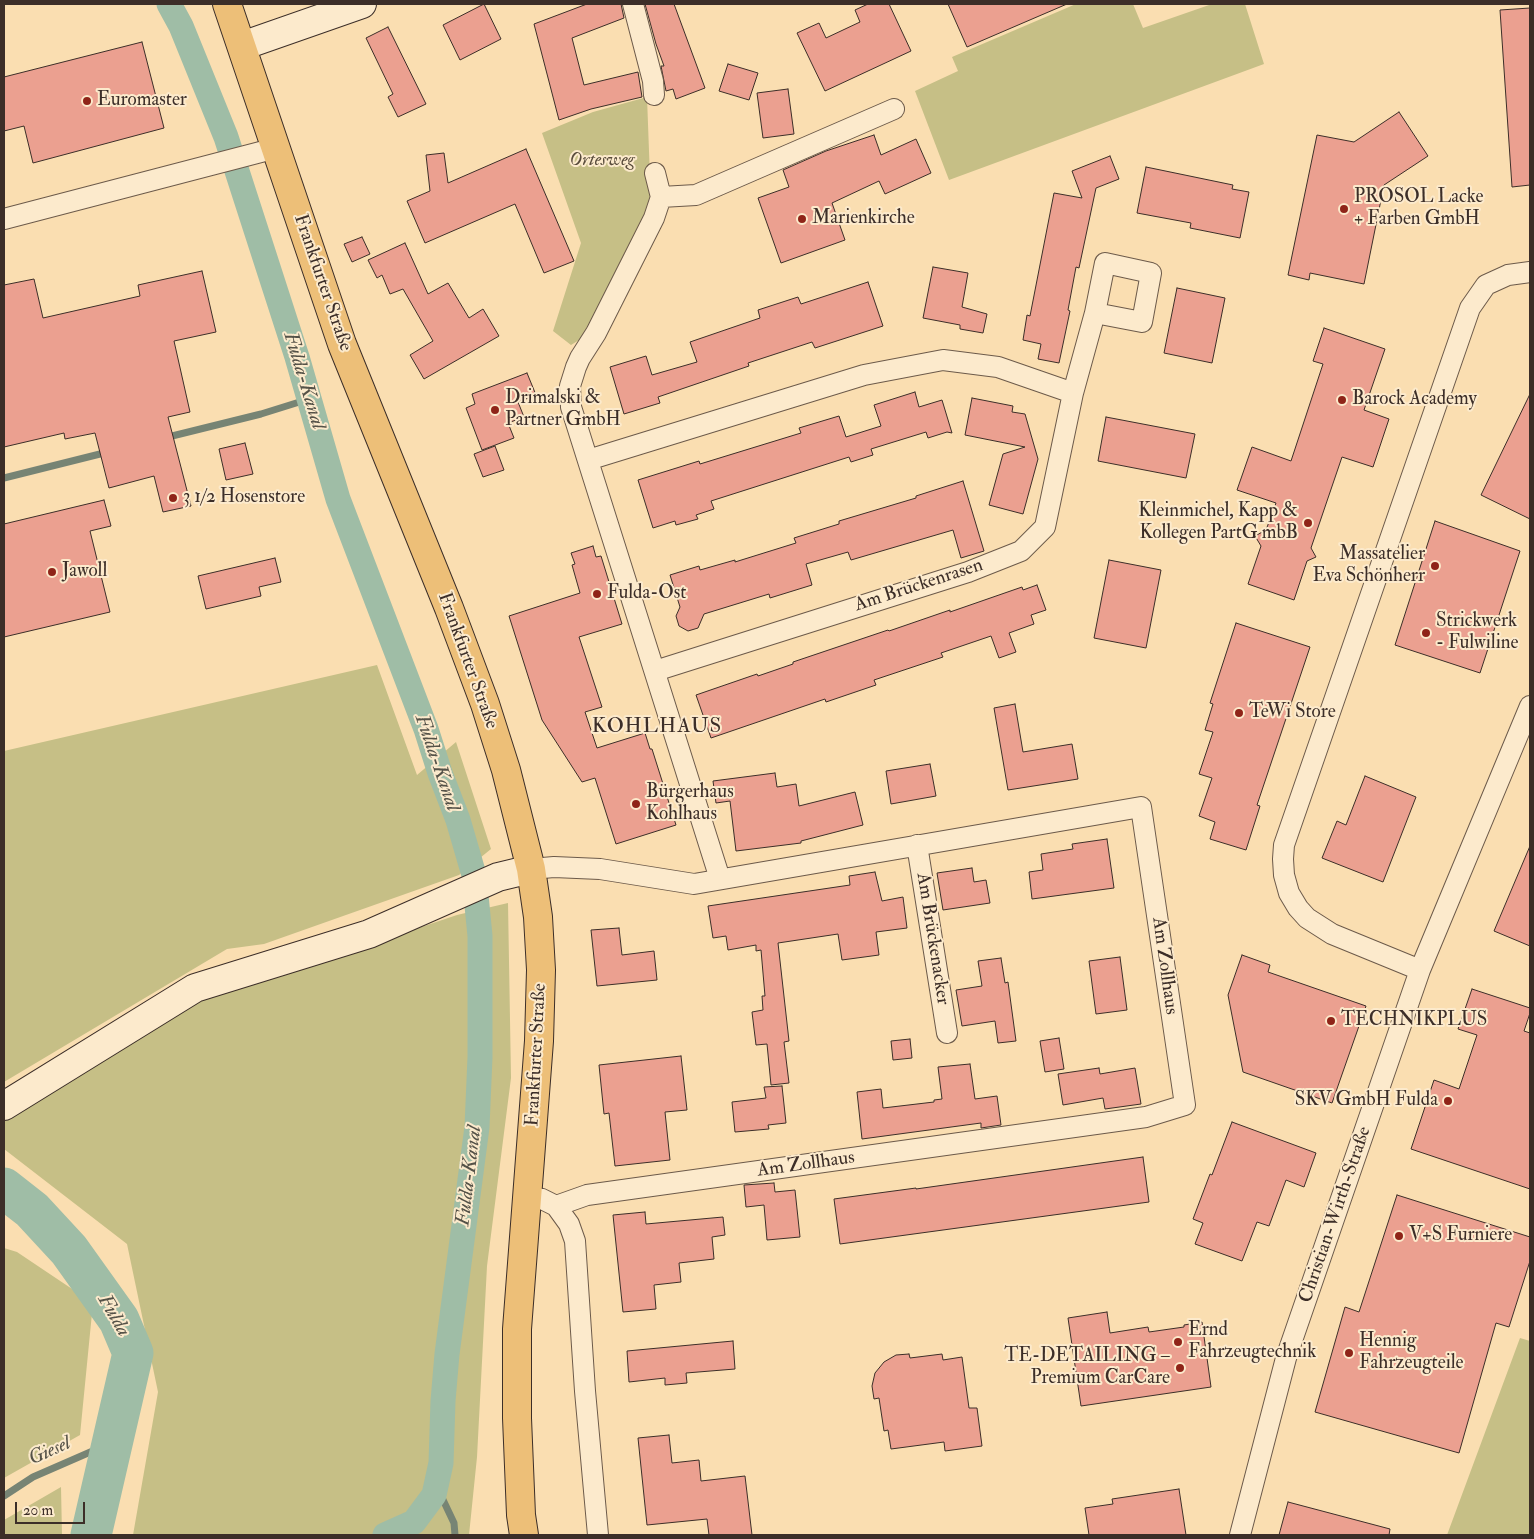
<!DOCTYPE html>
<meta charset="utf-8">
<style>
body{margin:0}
#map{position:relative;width:1534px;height:1539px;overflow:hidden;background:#fadeb1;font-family:"IM FELL Double Pica",serif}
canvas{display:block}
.frame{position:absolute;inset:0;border:5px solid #3c2e28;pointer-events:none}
.scale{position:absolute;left:15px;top:1502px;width:70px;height:22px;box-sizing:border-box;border:2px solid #3c2e28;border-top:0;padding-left:6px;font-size:15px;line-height:18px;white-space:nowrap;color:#3c2e28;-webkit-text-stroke:4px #fceacc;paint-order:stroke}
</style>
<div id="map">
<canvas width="1534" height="1539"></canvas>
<div class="frame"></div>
<div class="scale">20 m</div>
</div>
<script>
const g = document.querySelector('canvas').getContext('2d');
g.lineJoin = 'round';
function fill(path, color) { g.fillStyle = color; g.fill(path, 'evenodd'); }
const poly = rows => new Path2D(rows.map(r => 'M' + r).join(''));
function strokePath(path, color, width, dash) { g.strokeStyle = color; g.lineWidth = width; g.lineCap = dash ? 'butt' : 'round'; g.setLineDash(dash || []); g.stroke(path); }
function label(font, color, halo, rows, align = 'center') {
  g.font = font + ' "IM FELL Double Pica",serif'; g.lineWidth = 4; g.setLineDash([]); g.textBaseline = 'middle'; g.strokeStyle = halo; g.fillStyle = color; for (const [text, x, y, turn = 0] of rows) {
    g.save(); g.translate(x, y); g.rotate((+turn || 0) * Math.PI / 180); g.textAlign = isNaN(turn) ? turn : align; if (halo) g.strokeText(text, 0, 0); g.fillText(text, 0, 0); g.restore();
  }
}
const green = poly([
 [1076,4,1133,4,1143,28,1212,4,1245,4,1264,64,949,180,915,91,958,71,952,57],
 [647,97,651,205,592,332,571,345,553,331,581,243,542,133,593,112],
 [377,665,417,775,456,742,491,849,459,875,264,944,227,949,4,1082,4,751],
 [508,903,511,1078,487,1266,477,1457,469,1535,133,1535,158,1392,127,1244,4,1149,4,1121,198,1002,457,915],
 [4,1248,17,1252,93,1303,80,1435,4,1478],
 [1520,1338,1530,1341,1530,1535,1447,1535],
 [61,1487,62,1535,4,1535,4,1520]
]);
const stream = poly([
 [164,438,261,414,309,399],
 [4,478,108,452],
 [436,1485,454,1523,455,1535],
 [4,1496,33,1477,111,1443]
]);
const canal = poly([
 [169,4,181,26,226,137,297,357,338,499,426,729,440,773,458,820,474,875,480,936,480,1057,477,1127,447,1354,443,1401,441,1463,434,1495,414,1522,385,1535]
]);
const river = poly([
 [4,1188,32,1210,69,1250,119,1320,133,1353,91,1535]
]);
const building = poly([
 [484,4,501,39,460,60,443,25,484,4],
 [587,4,621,4,624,18,572,38,584,85,638,72,642,97,591,109,559,120,534,24,587,4],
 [645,4,674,4,705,88,676,99,673,89,666,91,661,66,664,66,656,44,645,4],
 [868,4,889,4,911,51,825,91,797,33,819,23,826,38,860,22,855,10,868,4],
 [948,4,1067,4,967,47,948,4],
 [1530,8,1530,185,1512,187,1500,10,1530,8],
 [388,27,426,104,398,117,388,97,393,94,366,38,388,27],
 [142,42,164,128,33,163,24,126,4,131,4,77,142,42],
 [728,64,758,73,749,100,719,91,728,64],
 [788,89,794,134,763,138,757,93,788,89],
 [1399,112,1428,156,1384,185,1364,284,1310,273,1309,280,1288,275,1317,135,1354,142,1399,112],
 [874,135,881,155,916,139,931,173,885,194,879,181,832,203,845,240,781,263,758,198,789,187,783,170,826,151,874,135],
 [526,149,574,261,544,273,515,204,425,243,407,201,430,191,426,155,444,153,448,183,526,149],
 [1110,156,1119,179,1096,188,1079,268,1076,267,1068,310,1070,311,1059,363,1038,359,1041,344,1023,340,1027,315,1030,316,1054,193,1082,198,1072,171,1110,156],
 [1146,167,1233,185,1232,189,1249,192,1240,238,1190,228,1191,223,1137,213,1146,167],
 [362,237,370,254,352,262,344,244,362,237],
 [405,243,428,294,448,283,469,318,483,309,499,336,424,379,410,355,433,341,403,289,390,294,382,275,377,278,368,260,405,243],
 [933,267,968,273,962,307,987,314,983,333,960,329,960,325,923,318,933,267],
 [202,271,216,332,174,341,190,412,168,417,191,506,163,512,154,476,109,488,95,433,65,439,64,433,4,447,4,285,34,279,43,318,140,296,138,285,202,271],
 [868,282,883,326,815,348,812,342,748,363,749,366,658,397,660,403,624,414,610,367,646,356,652,375,697,362,690,342,760,318,758,310,798,297,801,304,868,282],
 [1177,288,1225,298,1212,363,1164,353,1177,288],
 [1324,328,1385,349,1364,410,1389,419,1373,467,1342,457,1311,548,1316,557,1307,561,1294,600,1248,584,1261,546,1255,536,1266,530,1276,503,1237,490,1252,447,1291,461,1323,364,1313,361,1324,328],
 [527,373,536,395,518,402,524,417,508,423,514,438,482,450,466,408,475,404,472,394,527,373],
 [915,392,919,407,942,400,952,433,947,432,928,438,926,432,871,449,873,455,851,462,849,457,711,501,714,509,696,515,698,519,676,525,675,521,653,528,638,480,699,461,700,464,801,433,799,428,839,416,846,437,881,426,874,405,915,392],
 [1530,394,1530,519,1481,495,1530,394],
 [972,398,1013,406,1012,412,1025,414,1038,459,1023,514,989,505,1003,454,1025,447,965,435,972,398],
 [1106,417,1195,434,1186,478,1098,461,1106,417],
 [245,443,253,474,226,480,219,449,245,443],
 [495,446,504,470,483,477,474,454,495,446],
 [963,481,984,551,961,558,953,530,851,560,848,552,806,564,812,585,770,598,769,594,704,614,698,628,688,631,679,626,676,616,680,607,670,575,699,566,700,570,735,560,735,562,796,543,794,538,839,524,839,521,916,498,916,496,963,481],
 [104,500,111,526,90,531,110,612,4,637,4,524,104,500],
 [1435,521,1520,551,1480,673,1395,645,1435,521],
 [593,546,596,557,601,556,622,624,579,637,602,707,585,712,597,748,645,733,650,749,652,749,676,825,616,844,595,778,582,782,542,720,509,616,580,593,572,565,575,564,571,553,593,546],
 [275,558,281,582,259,587,261,596,206,609,198,576,275,558],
 [1109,560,1161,570,1146,648,1094,638,1109,560],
 [1037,585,1046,610,1031,615,1034,624,1009,633,1016,652,999,658,991,636,941,653,943,657,874,680,876,685,826,702,825,699,711,738,696,695,757,674,758,676,793,664,793,662,888,630,889,631,950,610,950,612,1022,587,1023,590,1037,585],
 [1236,623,1310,647,1257,805,1260,806,1246,850,1210,839,1215,822,1199,816,1212,778,1199,774,1213,732,1205,730,1213,704,1210,703,1236,623],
 [1015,704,1023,752,1072,744,1078,779,1008,790,994,708,1015,704],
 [930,764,936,796,891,804,886,771,930,764],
 [775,773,777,787,796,784,799,806,855,792,863,825,801,841,801,843,736,851,730,801,716,803,713,781,775,773],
 [1365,776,1416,797,1383,882,1322,858,1337,821,1346,825,1365,776],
 [1107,839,1114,888,1032,899,1029,872,1043,870,1041,854,1073,849,1072,844,1107,839],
 [1530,846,1530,946,1494,931,1530,846],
 [972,868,974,882,986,880,990,903,943,910,937,873,972,868],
 [875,872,882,901,903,897,907,928,876,932,879,955,842,960,838,934,778,943,789,1041,784,1042,789,1083,771,1085,767,1044,756,1045,752,1012,763,1010,762,996,765,996,761,950,756,951,756,945,728,950,726,936,713,938,708,906,850,885,849,876,875,872],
 [619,928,622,955,654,951,657,980,597,986,591,930,619,928],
 [1242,955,1270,965,1268,972,1366,1006,1332,1103,1243,1072,1228,995,1242,955],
 [1120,957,1127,1010,1096,1014,1089,961,1120,957],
 [1001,958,1005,983,1008,982,1016,1041,998,1043,995,1021,962,1026,956,990,982,986,978,961,1001,958],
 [1472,989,1530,1008,1530,1013,1524,1031,1530,1033,1530,1189,1411,1149,1434,1080,1459,1089,1477,1035,1458,1029,1472,989],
 [1059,1038,1064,1069,1045,1072,1040,1041,1059,1038],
 [910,1039,912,1058,893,1060,891,1041,910,1039],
 [681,1056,687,1110,665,1112,670,1160,615,1166,609,1113,604,1114,599,1065,681,1056],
 [970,1064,975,1099,997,1096,1001,1125,981,1128,981,1123,862,1139,857,1092,881,1089,883,1108,934,1102,934,1100,942,1099,938,1067,970,1064],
 [1099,1068,1100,1074,1135,1068,1141,1104,1105,1109,1103,1098,1063,1105,1058,1074,1099,1068],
 [782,1086,786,1123,768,1125,769,1129,735,1132,732,1102,766,1098,764,1087,782,1086],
 [1232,1122,1316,1153,1304,1187,1286,1180,1269,1226,1257,1222,1242,1261,1195,1244,1203,1223,1193,1219,1210,1174,1212,1175,1232,1122],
 [1143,1157,1149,1202,840,1244,834,1199,916,1188,916,1189,1143,1157],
 [774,1183,775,1192,795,1190,800,1237,767,1240,764,1205,746,1207,744,1185,774,1183],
 [1397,1195,1530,1237,1530,1261,1509,1327,1496,1323,1459,1453,1315,1412,1345,1307,1359,1312,1397,1195],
 [645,1212,646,1224,723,1217,725,1235,712,1237,714,1259,679,1263,681,1282,654,1285,656,1309,623,1312,613,1215,645,1212],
 [1107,1312,1110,1333,1148,1327,1149,1332,1184,1327,1184,1325,1202,1322,1211,1387,1081,1406,1068,1318,1107,1312],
 [733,1341,735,1369,686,1373,687,1383,665,1385,665,1378,629,1382,627,1351,733,1341],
 [909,1354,910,1358,942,1354,943,1360,962,1357,969,1408,977,1408,982,1446,945,1451,944,1442,891,1449,888,1430,884,1431,879,1398,874,1399,872,1386,875,1373,884,1362,896,1355,909,1354],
 [669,1435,672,1463,699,1460,701,1481,745,1476,752,1535,709,1535,707,1519,647,1525,638,1438,669,1435],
 [1179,1489,1186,1535,1089,1535,1085,1508,1113,1504,1112,1499,1179,1489],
 [1288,1502,1390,1529,1389,1535,1279,1535,1288,1502]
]);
const street = poly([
 [633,4,653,81,654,95],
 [655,173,661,197,654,218,596,333,580,358,576,367,570,386,571,407,720,879],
 [661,197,696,195,894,109],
 [4,219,276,148],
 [588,460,864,375,943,360,998,367,1073,393],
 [655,671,968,572,1021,551,1045,527,1073,393,1095,313,1105,263,1151,273,1142,322,1095,313],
 [917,845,947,1033],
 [531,869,554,867,600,869,694,884,1141,807,1185,1105,1146,1117,587,1195,556,1206],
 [1420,970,1332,934,1307,918,1298,908,1289,893,1284,875,1283,859,1284,845,1470,308,1486,285,1508,275,1530,272],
 [528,1197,542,1199,556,1206,569,1224,575,1241,585,1391,598,1535],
 [1240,1535,1286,1358,1420,970,1530,706]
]);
const secondary = poly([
 [242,46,362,4],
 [4,1106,195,988,369,934,498,877,531,869]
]);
const primary = poly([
 [227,4,342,344,449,608,485,704,506,770,531,869,538,917,541,970,539,1041,517,1329,517,1418,521,1515,524,1535]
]);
const markers = [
 [87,101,5,"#8f2418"],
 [1344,209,5,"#8f2418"],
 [802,219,5,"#8f2418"],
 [1342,400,5,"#8f2418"],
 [495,410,5,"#8f2418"],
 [173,498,5,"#8f2418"],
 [1308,523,5,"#8f2418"],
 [1435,566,5,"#8f2418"],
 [52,572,5,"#8f2418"],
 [597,594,5,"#8f2418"],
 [1426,633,5,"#8f2418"],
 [1239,713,5,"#8f2418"],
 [636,804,5,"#8f2418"],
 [1331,1021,5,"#8f2418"],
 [1448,1101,5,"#8f2418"],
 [1399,1236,5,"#8f2418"],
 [1178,1342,5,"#8f2418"],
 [1349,1353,5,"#8f2418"],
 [1180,1368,5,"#8f2418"]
];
const poiNames = [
 ["Euromaster",97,101],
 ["PROSOL Lacke",1354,198],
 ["+ Farben GmbH",1354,220],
 ["Marienkirche",812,219],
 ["Drimalski &",505,399],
 ["Partner GmbH",505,421],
 ["Barock Academy",1352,400],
 ["3 1/2 Hosenstore",183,498],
 ["Kleinmichel, Kapp &",1298,512,"right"],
 ["Kollegen PartG mbB",1298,534,"right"],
 ["Massatelier",1425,555,"right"],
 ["Eva Schönherr",1425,577,"right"],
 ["Jawoll",62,572],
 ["Fulda-Ost",607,594],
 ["Strickwerk",1436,622],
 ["- Fulwiline",1436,644],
 ["TeWi Store",1249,713],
 ["Bürgerhaus",646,793],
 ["Kohlhaus",646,815],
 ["TECHNIKPLUS",1341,1021],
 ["SKV GmbH Fulda",1438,1101,"right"],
 ["V+S Furniere",1409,1236],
 ["Ernd",1188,1331],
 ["Fahrzeugtechnik",1188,1353],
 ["Hennig",1359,1342],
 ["Fahrzeugteile",1359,1364],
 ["TE-DETAILING –",1170,1357,"right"],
 ["Premium CarCare",1170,1379,"right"]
];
const parkNames = [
 ["Ortesweg",602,161]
];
const streetNames = [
 ["Frankfurter Straße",322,283,71],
 ["Am Brückenrasen",919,586,-18],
 ["Frankfurter Straße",467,661,70],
 ["Am Brückenacker",932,939,81],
 ["Am Zollhaus",1164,966,82],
 ["Frankfurter Straße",537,1055,-87],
 ["Am Zollhaus",806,1165,-8],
 ["Christian-Wirth-Straße",1336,1215,-71]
];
const waterNames = [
 ["Fulda-Kanal",303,381,73],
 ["Fulda-Kanal",436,763,71],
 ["Fulda-Kanal",470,1176,-83],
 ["Fulda",113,1316,60],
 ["Giesel",50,1452,-24]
];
const quarterNames = [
 ["KOHLHAUS",657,727]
];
fill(green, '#c6bf86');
strokePath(stream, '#778474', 7);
strokePath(canal, '#9fbda6', 25);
strokePath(river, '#9fbda6', 41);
fill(building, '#eba090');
strokePath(building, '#3c2e28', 1);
strokePath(street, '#6c5a4a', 22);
strokePath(secondary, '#3c2e28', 30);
strokePath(primary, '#3c2e28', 30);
strokePath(street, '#fceacc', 20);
strokePath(secondary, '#fceacc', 28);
strokePath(primary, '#edbf78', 28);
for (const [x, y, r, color] of markers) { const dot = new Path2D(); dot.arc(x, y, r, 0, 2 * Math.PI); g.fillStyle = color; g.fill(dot); strokePath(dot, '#fceacc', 2); }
label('19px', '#3c2e28', '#fceacc', poiNames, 'left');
label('italic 19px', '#584b3b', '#fceacc', parkNames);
label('19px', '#3c2e28', '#fceacc', streetNames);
label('italic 20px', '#555248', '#fceacc', waterNames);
g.letterSpacing = '1px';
label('21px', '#3c2e28', '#fceacc', quarterNames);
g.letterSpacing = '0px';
</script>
